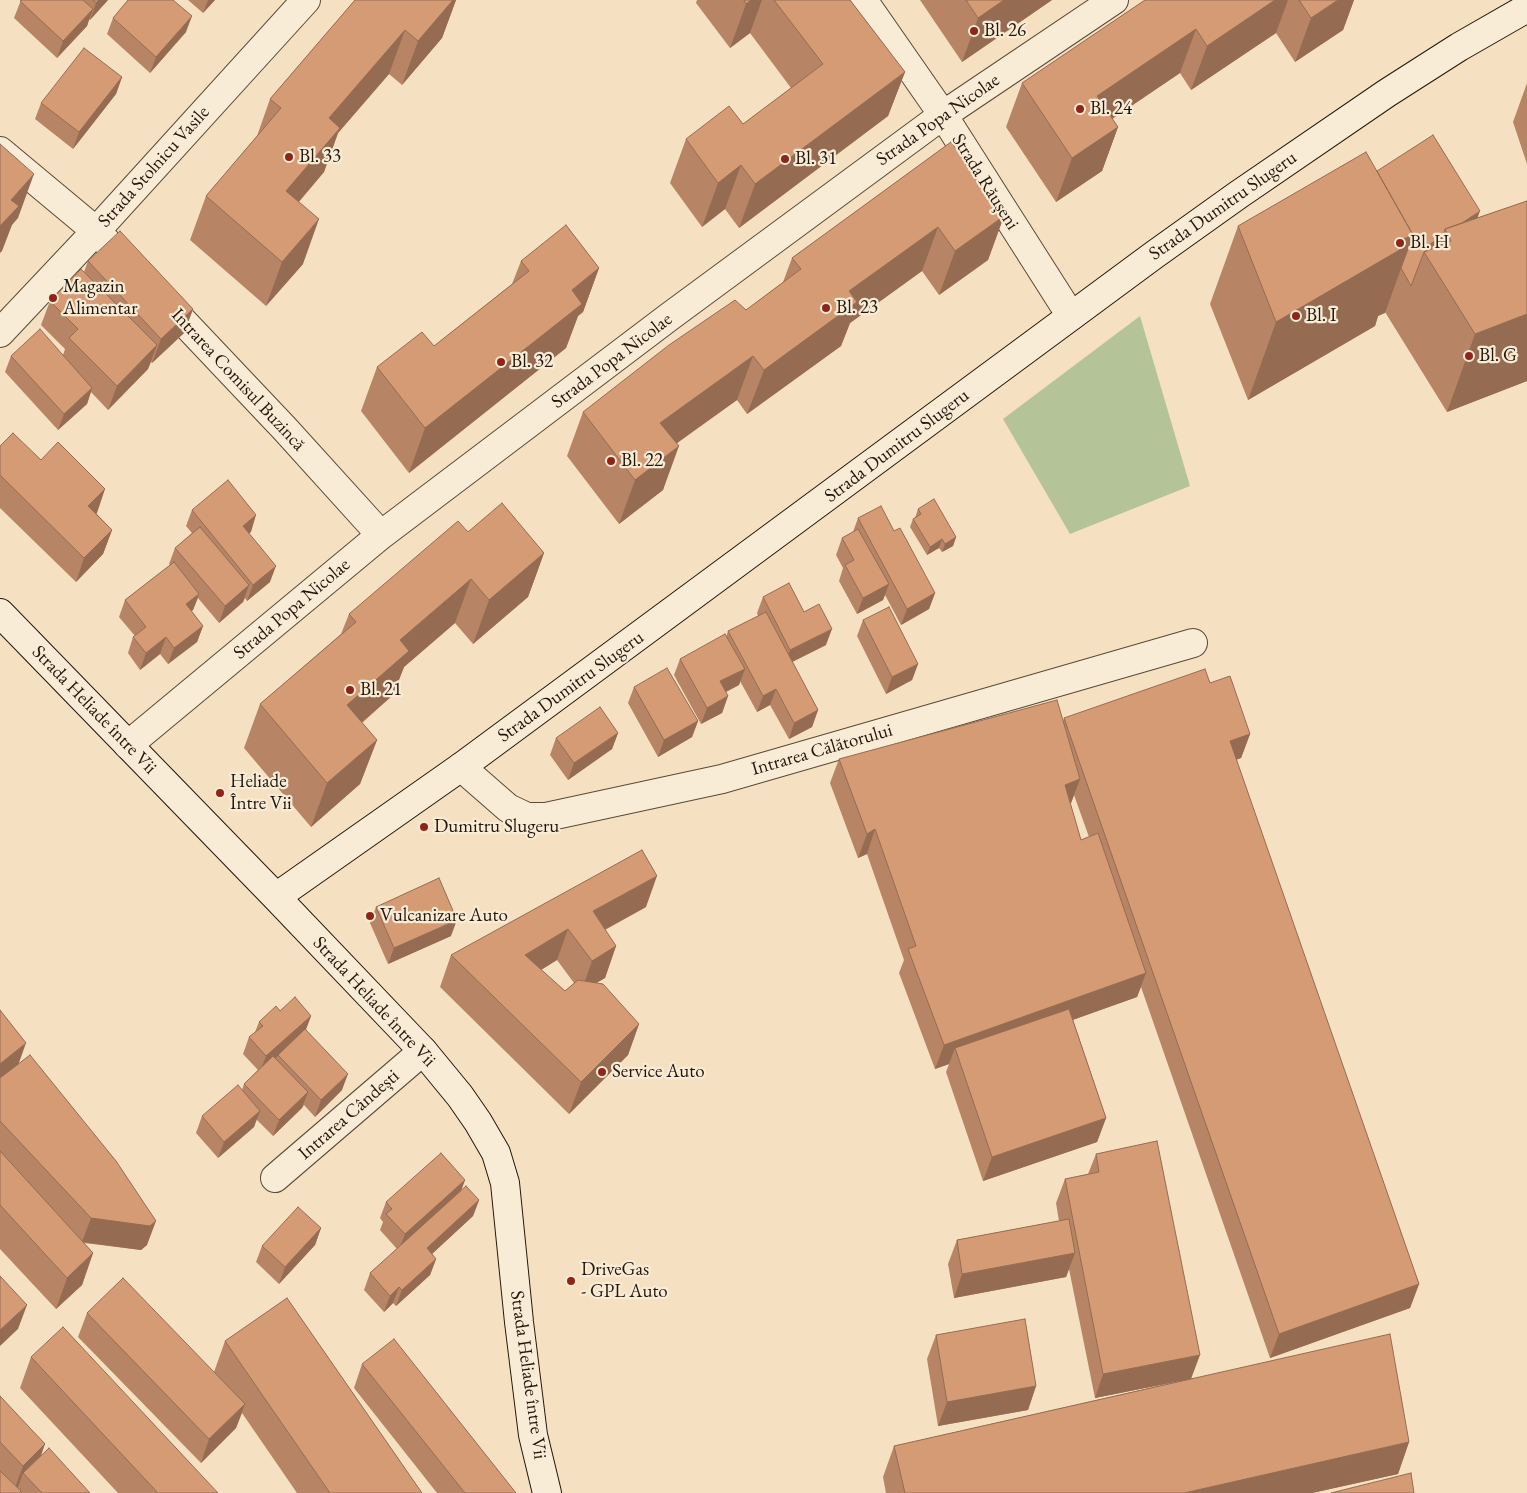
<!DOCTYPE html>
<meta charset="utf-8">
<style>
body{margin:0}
canvas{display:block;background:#f5e1c1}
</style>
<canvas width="1527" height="1493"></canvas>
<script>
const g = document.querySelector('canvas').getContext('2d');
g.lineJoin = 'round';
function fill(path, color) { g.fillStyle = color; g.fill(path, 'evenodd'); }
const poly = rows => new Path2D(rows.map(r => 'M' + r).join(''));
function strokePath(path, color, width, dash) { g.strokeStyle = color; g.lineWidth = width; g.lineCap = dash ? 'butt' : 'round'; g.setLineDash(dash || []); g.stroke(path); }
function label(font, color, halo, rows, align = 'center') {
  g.font = font + ' "EB Garamond",serif'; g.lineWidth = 4.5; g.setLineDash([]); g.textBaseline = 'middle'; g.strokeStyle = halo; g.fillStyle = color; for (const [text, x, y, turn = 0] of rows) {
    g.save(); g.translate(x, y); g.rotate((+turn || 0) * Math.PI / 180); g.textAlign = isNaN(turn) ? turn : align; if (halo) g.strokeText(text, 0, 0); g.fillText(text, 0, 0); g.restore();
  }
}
const green = poly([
 [1140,316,1190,486,1070,534,1003,419]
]);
const street = poly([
 [863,0,943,115,1071,316],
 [0,151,96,231,133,269],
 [161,298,285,429,381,535],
 [0,333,96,231,306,0],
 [128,745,381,535,669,317,943,115,1114,0],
 [461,767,508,808,527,817,546,817,722,779,1193,643],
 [275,1178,423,1051]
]);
const secondary = poly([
 [0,613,276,897,423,1051,460,1096,478,1122,496,1153,505,1183,519,1322,533,1435,547,1493],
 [276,897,461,767,1154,255,1238,195,1387,93,1459,47,1527,8]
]);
const wall = poly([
 [21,0,108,0,90,20,89,19,87,26,57,58,14,18],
 [188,0,215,0,203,13],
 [355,0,456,0,442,38,402,85,389,74,338,133,324,172,299,202,303,264,266,306,190,240,206,196,257,136,270,99],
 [697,0,850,0,905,72,888,116,739,228,725,209,702,227,670,183,686,139,743,124,791,88,750,33,730,48,696,3],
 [920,0,1052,0,962,62],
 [1145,0,1354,0,1343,30,1295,62,1276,33,1191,90,1180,73,1112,119,1118,127,1102,171,1056,202,1006,127,1022,83],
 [113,18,186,32,150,73,107,34],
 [122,77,116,94,73,149,35,119,41,103],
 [1527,83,1527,164,1513,122],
 [951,142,1004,216,988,260,939,295,922,271,850,323,841,346,747,414,737,400,676,443,663,490,619,524,567,456,583,412,746,310,783,282,792,258],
 [1377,171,1477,218,1527,201,1527,381,1447,412,1385,312,1378,316,1375,326,1248,400,1210,304,1238,226],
 [88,261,193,309,184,333,152,363,151,362,148,369,108,410,91,392,87,404,58,430,5,372,11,356,63,355,65,349,41,325,50,301,84,272],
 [521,261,599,268,583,312,578,316,566,348,409,473,361,411,377,367,434,346,512,284],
 [0,446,97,513,96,513,112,530,103,554,76,582,0,508],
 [918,509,956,537,953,546,942,552,939,548,927,555,910,527,913,519,915,518],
 [192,510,251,532,249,533,270,582,247,601,245,598,243,602,219,623,198,598,193,610,191,611,203,626,197,642,168,664,160,654,140,670,128,653,133,637,135,636,119,617,125,600,170,565,169,564,175,548,192,533,186,526],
 [858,518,935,593,929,609,901,625,885,595,883,600,857,614,839,581,843,568,836,555,842,538,853,532],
 [468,532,544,553,528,597,473,644,455,623,404,667,393,695,362,723,377,740,360,784,311,827,244,748,260,704,341,634,349,614],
 [763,597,804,612,826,645,792,662,818,710,812,727,789,739,770,705,757,712,740,681,739,685,726,692,728,696,722,713,701,724,674,675,680,659,726,637,728,631,758,616,757,613],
 [863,620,918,664,912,680,886,694,857,636],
 [1210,683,1250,734,1241,758,1236,760,1419,1284,1410,1308,1270,1358,1141,987,1137,997,1073,1020,1106,1118,1097,1142,983,1181,946,1072,949,1064,935,1069,899,973,904,960,867,854,858,858,830,783,839,759,1063,721,1064,718],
 [1074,795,1089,837,1081,840,1070,803,1071,803],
 [634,687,698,721,692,737,658,757,628,703],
 [618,733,612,749,568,780,550,755,556,738],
 [376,907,451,936,388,964,370,923],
 [646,907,605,930,616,946,605,978,596,983,639,1024,628,1055,569,1114,440,987,451,955],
 [557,960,574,983,565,991,541,970],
 [0,1010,19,1064,147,1245,141,1250,84,1243,93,1253,82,1285,56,1309,0,1249],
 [280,1011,311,1016,306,1029,342,1090,315,1117,304,1105,302,1108,273,1136,256,1119,254,1127,218,1158,196,1133,202,1116,242,1090,244,1084,258,1070,243,1054,249,1037,255,1032,259,1022],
 [1096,1154,1191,1378,1409,1442,1398,1474,1312,1493,886,1493,883,1477,894,1446,1189,1379,1095,1398,1069,1269,1066,1277,954,1298,948,1264,957,1240,1059,1221,1056,1203,1065,1179,1088,1174],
 [465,1180,461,1191,479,1200,473,1216,432,1254,436,1259,430,1275,396,1306,393,1303,384,1312,364,1290,370,1273,397,1249,380,1230,383,1222,380,1218,386,1202],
 [321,1228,315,1245,279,1284,256,1262,262,1246],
 [87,1313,214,1372,225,1341,422,1493,297,1493,242,1413,236,1428,201,1463,78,1337],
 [936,1335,1036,1386,1028,1410,938,1426,927,1359],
 [31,1357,218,1493,118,1493,20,1388],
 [362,1364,516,1493,437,1493,354,1388],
 [0,1396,41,1455,90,1493,0,1493]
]);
const shadedWall = poly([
 [99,0,108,0,90,20,96,3],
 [208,0,215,0,203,13],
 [453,0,456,0,442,38,402,85,418,41],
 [751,0,762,0,750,33,730,48,746,4],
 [1004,0,1052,0,962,62,978,18],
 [1275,0,1288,0,1276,33,1191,90,1207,46],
 [1338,0,1354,0,1343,30,1295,62,1311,18],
 [93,9,87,26,57,58,63,41],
 [192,16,186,32,150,73,156,57],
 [1196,29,1180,73,1081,140,1097,96],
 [405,30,389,74,338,133,324,172,270,235,286,191,329,118],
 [905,72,888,116,739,228,755,184],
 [122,77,116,94,73,149,79,132],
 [1118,127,1102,171,1056,202,1072,158],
 [741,165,725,209,702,227,718,183],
 [34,174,18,218,12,225,2,251,0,253,0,226,11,200],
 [1480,211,1464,255,1451,241,1447,233],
 [1004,216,988,260,939,295,955,251],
 [319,219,303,264,266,306,282,262],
 [938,227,922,271,850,323,841,346,747,414,764,370,849,291],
 [1413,235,1385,313,1378,316,1375,326,1248,400,1276,322,1399,241],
 [1443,236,1432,265,1427,246],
 [599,268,583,312,578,316,566,348,409,473,425,428,572,290],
 [193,309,184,333,152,363,161,339],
 [1527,314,1527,381,1447,412,1475,334],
 [157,345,148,369,108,410,117,386],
 [753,356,737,400,644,467,660,423],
 [92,388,87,404,58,430,64,414],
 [679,446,663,490,619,524,635,480],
 [105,489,97,513,80,530,88,506],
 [256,515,251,532,238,542,243,526],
 [112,530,103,554,76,582,84,558],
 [956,537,953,546,942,552,945,544],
 [942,539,939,548,927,555,930,547],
 [544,553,528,597,473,644,489,600],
 [276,566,270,582,247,601,253,585],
 [471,579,455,623,404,667,393,695,331,749,347,705,400,640],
 [889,584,883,600,857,614,863,598],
 [249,585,243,602,219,623,225,606],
 [935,593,929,609,901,625,907,609],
 [199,594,193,610,180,620,186,604],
 [203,626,197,642,168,664,174,648],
 [832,629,826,645,784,666,790,650],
 [166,637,160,654,140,670,146,653],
 [918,664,912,680,886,694,892,677],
 [745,669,739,685,714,698,720,681],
 [776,689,770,705,757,712,763,696],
 [728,696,722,713,701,724,707,708],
 [818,710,812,727,789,739,794,723],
 [698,721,692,737,658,757,664,740],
 [618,733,612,749,568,780,574,763],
 [1250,734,1241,758,1221,765,1230,741],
 [377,740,360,784,311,827,327,783],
 [1080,779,1071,803,1056,809,1065,785],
 [875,829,867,854,858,858,867,834],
 [657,876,646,907,582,942,593,911],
 [457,920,451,936,388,964,394,948],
 [568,929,557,960,513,987,525,955],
 [616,946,605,978,581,992,592,961],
 [1146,973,1137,997,959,1060,955,1048,949,1064,935,1069,944,1045],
 [311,1016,305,1032,278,1055,277,1057,260,1072,266,1056],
 [639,1024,628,1055,569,1114,581,1082],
 [26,1043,15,1074,0,1086,0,1064],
 [348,1074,342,1090,315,1117,321,1100],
 [308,1092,302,1108,273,1136,279,1120],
 [260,1111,254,1127,218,1158,224,1142],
 [1106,1118,1097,1142,983,1181,992,1157],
 [465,1180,459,1196,399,1250,405,1234],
 [479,1200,473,1216,421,1264,427,1248],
 [91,1218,156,1221,147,1245,141,1250,82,1242],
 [321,1228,315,1245,279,1284,285,1267],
 [93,1253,82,1285,56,1309,67,1278],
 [1075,1253,1066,1277,954,1298,962,1274],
 [436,1259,430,1275,396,1306,402,1290],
 [1419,1284,1410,1308,1270,1358,1279,1334],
 [399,1287,393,1303,384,1312,390,1296],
 [27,1305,18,1329,0,1346,0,1330],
 [1200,1355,1191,1379,1095,1398,1103,1374],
 [1036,1386,1028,1410,938,1426,947,1402],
 [245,1404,236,1428,201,1463,209,1439],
 [1409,1442,1398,1474,1312,1493,1184,1493],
 [45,1444,34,1476,23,1473,16,1493,13,1493,23,1466]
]);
const building = poly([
 [22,0,83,0,93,9,63,41,20,1,22,0],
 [93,0,99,0,96,3,93,0],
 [128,0,173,0,192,16,156,57,113,18,128,0],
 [355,0,453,0,418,41,405,30,329,118,340,128,286,191,319,219,282,262,206,196,281,108,270,99,355,0],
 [744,0,751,0,746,4,744,0],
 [774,0,850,0,905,72,755,184,741,165,718,183,686,139,729,106,743,124,823,64,774,0],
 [966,0,1004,0,978,18,966,0],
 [1145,0,1275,0,1207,46,1196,29,1097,96,1118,127,1072,158,1022,83,1145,0],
 [1299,0,1338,0,1311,18,1299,0],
 [84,48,122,77,79,132,41,103,84,48],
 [1433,135,1480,211,1462,223,1445,229,1443,236,1427,246,1428,250,1424,252,1411,286,1401,268,1413,235,1377,171,1433,135],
 [951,142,1004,216,955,251,938,227,849,291,857,302,764,370,753,356,660,423,679,446,635,480,583,412,669,345,735,300,746,310,801,269,792,258,951,142],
 [0,144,34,174,11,200,19,206,0,226,0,144],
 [1366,152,1413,235,1399,241,1403,248,1276,322,1238,226,1366,152],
 [1527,201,1527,314,1475,334,1424,252,1451,241,1445,229,1527,201],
 [566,225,599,268,572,290,582,304,425,428,377,367,422,332,434,346,529,271,521,261,566,225],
 [120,231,193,309,161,339,88,261,120,231],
 [81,269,157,345,117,386,69,338,78,329,50,301,81,269],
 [40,329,92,388,64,414,11,356,40,329],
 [13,433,41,460,58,442,105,489,88,506,112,530,84,558,0,475,0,446,13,433],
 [228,480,256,515,243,526,276,566,253,585,192,510,228,480],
 [934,499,956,537,945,544,942,539,930,547,913,519,921,514,918,509,934,499],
 [502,503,544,553,489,600,471,579,400,640,409,651,347,705,377,740,327,783,260,704,356,622,349,614,458,521,468,532,502,503],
 [881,506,894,531,900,528,935,593,907,609,858,518,881,506],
 [200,527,249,585,225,606,175,548,200,527],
 [858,529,889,584,863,598,845,565,854,560,842,538,858,529],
 [174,562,199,594,186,604,203,626,174,648,166,637,146,653,133,637,146,627,125,600,174,562],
 [789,583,804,612,819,604,832,629,790,650,763,597,789,583],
 [889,607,918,664,892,677,863,620,889,607],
 [766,612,818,710,794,723,776,689,763,696,728,631,766,612],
 [725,634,745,669,720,681,728,696,707,708,680,659,725,634],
 [667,668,698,721,664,740,634,687,667,668],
 [1205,669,1210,683,1230,676,1250,734,1230,741,1419,1284,1279,1334,1064,718,1205,669],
 [1057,700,1080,779,1065,785,1081,840,1098,833,1146,973,944,1045,908,949,916,946,875,829,867,834,839,759,1057,700],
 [600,707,618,733,574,763,556,738,600,707],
 [642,850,657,876,593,911,616,946,592,961,568,929,525,955,565,991,578,980,603,984,639,1024,581,1082,451,955,642,850],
 [439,878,457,920,394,948,376,907,439,878],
 [295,997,311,1016,266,1056,249,1037,263,1026,259,1022,276,1006,280,1011,295,997],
 [1069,1009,1106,1118,992,1157,955,1048,1069,1009],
 [0,1010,26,1043,0,1064,0,1010],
 [305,1029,348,1074,321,1100,278,1055,305,1029],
 [30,1055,116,1161,156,1221,150,1226,91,1218,0,1121,0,1078,30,1055],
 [273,1056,308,1092,279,1120,244,1084,273,1056],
 [238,1085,260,1111,224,1142,202,1116,238,1085],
 [1157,1141,1200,1355,1103,1374,1065,1179,1099,1172,1096,1154,1157,1141],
 [0,1151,93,1253,67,1278,0,1205,0,1151],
 [441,1153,465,1180,405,1234,386,1214,392,1209,386,1202,441,1153],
 [466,1186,479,1200,427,1248,436,1259,402,1290,399,1287,390,1296,370,1273,466,1186],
 [298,1207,321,1228,285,1267,262,1246,298,1207],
 [1069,1219,1075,1253,962,1274,957,1240,1069,1219],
 [0,1276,27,1305,0,1330,0,1276],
 [123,1278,245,1404,209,1439,87,1313,123,1278],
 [287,1298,422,1493,330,1493,225,1341,287,1298],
 [1025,1319,1036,1386,947,1402,936,1335,1025,1319],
 [63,1327,218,1493,158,1493,31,1357,63,1327],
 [1390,1334,1409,1442,1184,1493,905,1493,894,1446,1390,1334],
 [394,1339,516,1493,465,1493,362,1364,394,1339],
 [0,1396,45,1444,23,1466,0,1442,0,1396],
 [49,1448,90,1493,42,1493,23,1473,49,1448],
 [0,1471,21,1491,19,1493,0,1493,0,1471],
 [1411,1473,1414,1493,1331,1493,1411,1473]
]);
const markers = [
 [974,31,5,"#8f2418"],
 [1080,109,5,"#8f2418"],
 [289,157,5,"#8f2418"],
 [785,159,5,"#8f2418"],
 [1400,243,5,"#8f2418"],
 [53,298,5,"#8f2418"],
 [826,308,5,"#8f2418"],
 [1296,316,5,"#8f2418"],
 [1469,356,5,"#8f2418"],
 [501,362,5,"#8f2418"],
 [611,461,5,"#8f2418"],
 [350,690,5,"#8f2418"],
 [220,793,5,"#8f2418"],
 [424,827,5,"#8f2418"],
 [370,916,5,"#8f2418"],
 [602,1072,5,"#8f2418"],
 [571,1281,5,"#8f2418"]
];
const poiNames = [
 ["Bl. 26",984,31],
 ["Bl. 24",1090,109],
 ["Bl. 33",299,157],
 ["Bl. 31",795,159],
 ["Bl. H",1410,243],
 ["Magazin",63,287],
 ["Alimentar",63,309],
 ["Bl. 23",836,308],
 ["Bl. I",1306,316],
 ["Bl. G",1479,356],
 ["Bl. 32",511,362],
 ["Bl. 22",621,461],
 ["Bl. 21",360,690],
 ["Heliade",230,782],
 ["Între Vii",230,804],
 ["Dumitru Slugeru",434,827],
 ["Vulcanizare Auto",380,916],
 ["Service Auto",612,1072],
 ["DriveGas",581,1270],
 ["- GPL Auto",581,1292]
];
const streetNames = [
 ["Strada Popa Nicolae",938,120,-35],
 ["Strada Stolnicu Vasile",154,167,-48],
 ["Strada Răușeni",985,182,58],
 ["Strada Dumitru Slugeru",1223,206,-35],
 ["Strada Popa Nicolae",612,361,-37],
 ["Intrarea Comisul Buzincă",238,380,47],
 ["Strada Dumitru Slugeru",897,446,-37],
 ["Strada Popa Nicolae",292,609,-40],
 ["Strada Dumitru Slugeru",571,687,-36],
 ["Strada Heliade între Vii",94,710,46],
 ["Intrarea Călătorului",822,750,-16],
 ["Strada Heliade între Vii",374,1002,47],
 ["Intrarea Cândești",349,1115,-41],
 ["Strada Heliade între Vii",528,1375,82]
];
fill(green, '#b5c498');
strokePath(street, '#594938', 30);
strokePath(secondary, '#25160b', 30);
strokePath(street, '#f8ecd7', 28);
strokePath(secondary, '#f8ecd7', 28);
fill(wall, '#b78565');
fill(shadedWall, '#956c52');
fill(building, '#d59b75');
strokePath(building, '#956c52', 1);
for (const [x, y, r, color] of markers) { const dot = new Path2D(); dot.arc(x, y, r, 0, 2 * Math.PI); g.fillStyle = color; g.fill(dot); strokePath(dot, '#f8ecd7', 2); }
label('19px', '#25160b', '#f8ecd7', poiNames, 'left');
label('19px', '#25160b', '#f8ecd7', streetNames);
</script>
